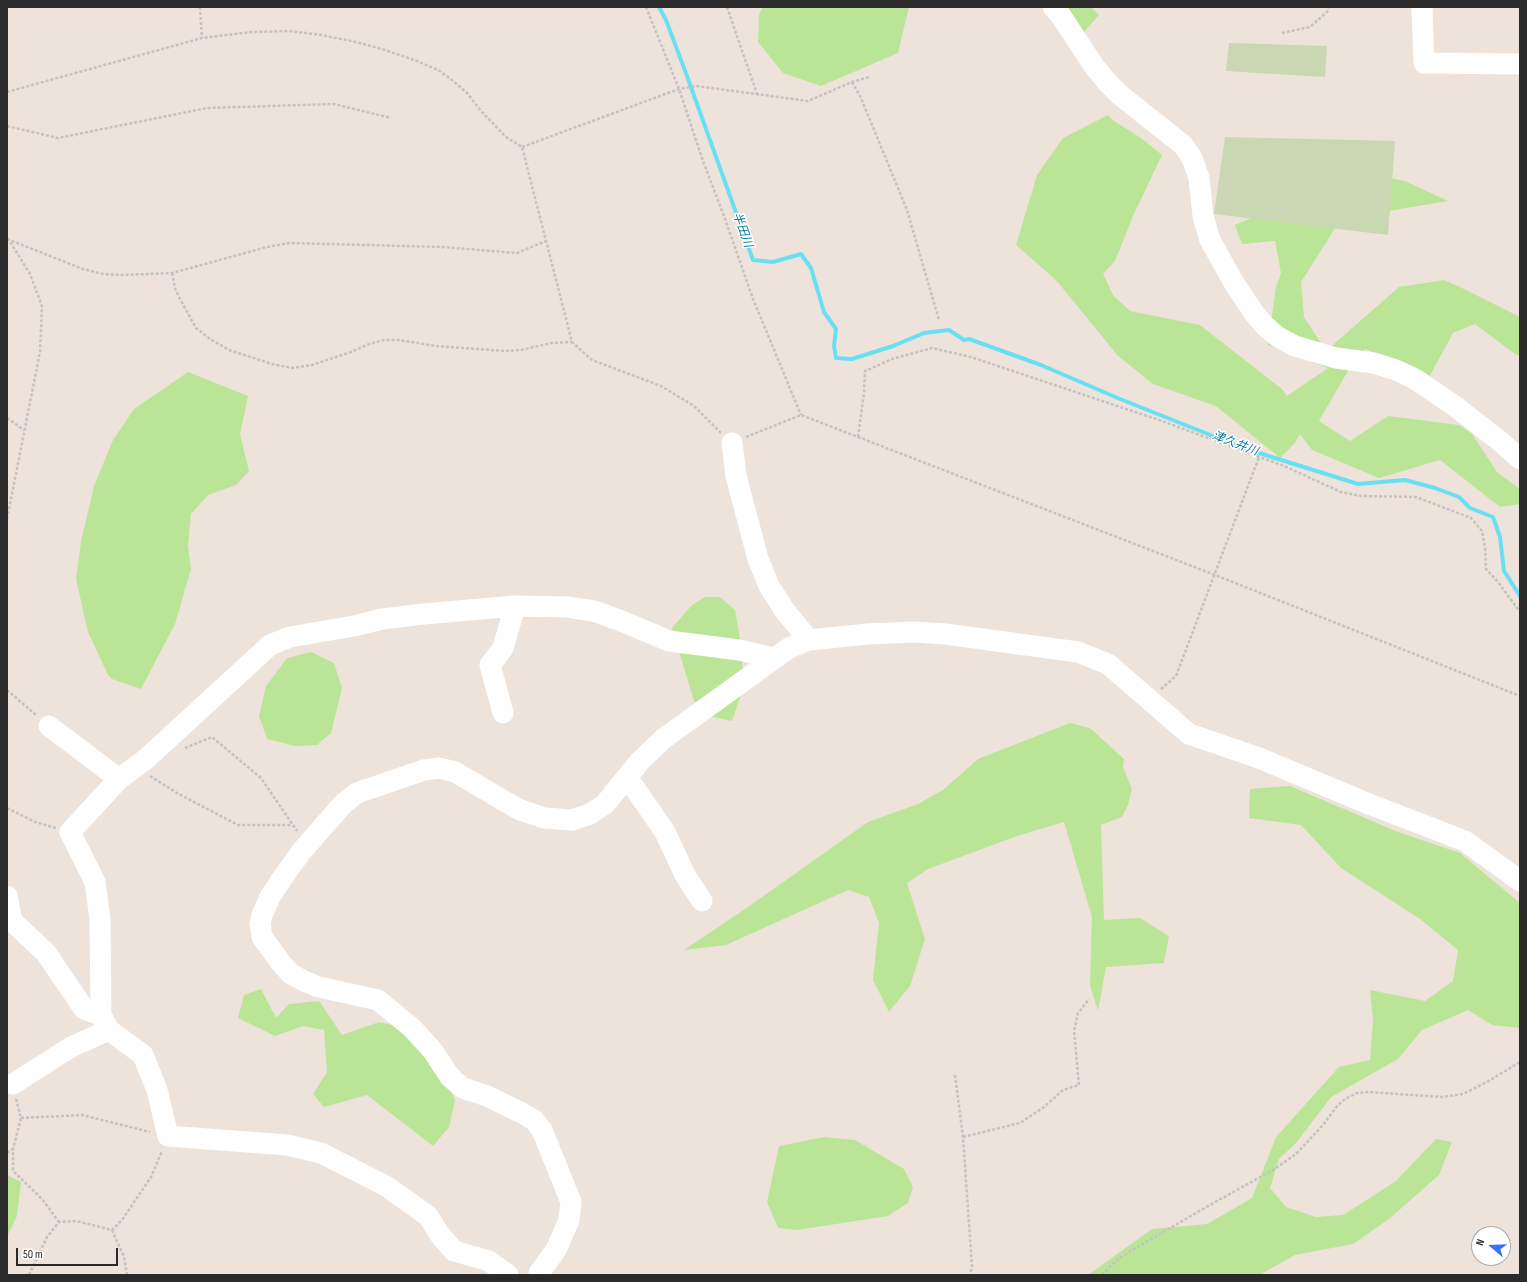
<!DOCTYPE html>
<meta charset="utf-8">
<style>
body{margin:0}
#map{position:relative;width:1527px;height:1282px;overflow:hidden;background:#ede3db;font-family:"Sofia Sans Condensed",sans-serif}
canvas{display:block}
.frame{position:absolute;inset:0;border:8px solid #2a2a2a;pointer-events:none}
.north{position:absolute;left:1471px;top:1226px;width:40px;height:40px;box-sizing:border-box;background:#fff;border:1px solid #aaa;border-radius:50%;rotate:289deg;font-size:11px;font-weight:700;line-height:16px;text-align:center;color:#2a2a2a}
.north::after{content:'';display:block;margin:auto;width:14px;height:18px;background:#3674ff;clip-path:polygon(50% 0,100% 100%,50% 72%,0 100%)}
.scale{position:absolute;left:16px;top:1248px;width:102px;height:18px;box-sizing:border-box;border:2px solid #2a2a2a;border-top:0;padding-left:5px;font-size:12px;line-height:14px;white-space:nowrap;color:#2a2a2a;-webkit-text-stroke:3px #fff;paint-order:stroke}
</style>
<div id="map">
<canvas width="1527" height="1282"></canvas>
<div class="frame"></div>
<div class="north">N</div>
<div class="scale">50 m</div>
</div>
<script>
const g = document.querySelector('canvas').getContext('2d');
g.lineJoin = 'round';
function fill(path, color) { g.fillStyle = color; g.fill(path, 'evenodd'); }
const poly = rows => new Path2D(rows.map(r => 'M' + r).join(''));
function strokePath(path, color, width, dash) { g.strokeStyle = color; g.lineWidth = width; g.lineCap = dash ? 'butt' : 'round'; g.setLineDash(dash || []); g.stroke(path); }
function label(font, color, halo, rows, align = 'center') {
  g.font = font + ' "Sofia Sans Condensed","Noto Sans JP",sans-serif'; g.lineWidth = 3; g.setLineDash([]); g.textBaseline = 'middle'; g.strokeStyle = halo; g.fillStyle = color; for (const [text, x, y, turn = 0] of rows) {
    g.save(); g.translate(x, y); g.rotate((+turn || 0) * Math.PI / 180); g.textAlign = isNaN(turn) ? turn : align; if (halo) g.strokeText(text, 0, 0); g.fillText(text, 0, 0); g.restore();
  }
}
const green = poly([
 [763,7,909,7,898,53,821,86,783,73,758,42,759,14],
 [1048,7,1091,7,1099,15,1082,34],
 [1108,115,1114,121,1141,138,1162,155,1133,216,1115,261,1103,274,1113,295,1130,311,1200,325,1282,389,1287,396,1328,368,1268,345,1276,287,1281,273,1275,241,1242,244,1235,225,1358,172,1405,181,1448,201,1341,219,1301,282,1304,317,1326,351,1399,287,1444,280,1462,288,1520,317,1520,356,1515,354,1475,324,1453,333,1428,379,1366,349,1356,357,1319,421,1350,441,1388,416,1459,425,1472,434,1497,472,1520,489,1520,504,1500,507,1440,460,1379,478,1312,450,1300,434,1295,443,1280,458,1216,406,1153,384,1118,356,1056,280,1016,245,1037,175,1063,138],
 [188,372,248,396,240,434,249,471,236,485,208,495,191,514,188,546,191,569,175,624,141,689,112,679,108,675,88,632,76,579,81,542,94,486,113,440,134,409],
 [705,597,720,597,735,610,741,644,744,686,732,721,713,717,694,701,672,628,692,605],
 [311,652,334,663,342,688,331,733,317,745,295,746,267,739,259,716,266,686,287,658],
 [1070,723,1090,728,1124,759,1123,767,1132,789,1128,805,1122,817,1101,825,1104,920,1140,918,1169,936,1164,963,1106,967,1098,1011,1090,985,1092,917,1064,822,1017,836,928,869,907,883,925,939,910,986,889,1012,873,980,879,923,869,897,848,890,726,945,684,950,748,907,868,822,918,804,943,790,978,759],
 [1290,786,1398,832,1460,853,1520,903,1520,1028,1492,1025,1468,1010,1422,1030,1398,1059,1331,1097,1297,1142,1279,1159,1270,1188,1286,1207,1316,1217,1343,1215,1396,1181,1436,1139,1452,1142,1439,1175,1389,1219,1353,1244,1295,1255,1259,1275,1088,1275,1152,1229,1207,1224,1252,1198,1276,1137,1339,1067,1370,1060,1373,1020,1370,990,1425,1001,1453,981,1458,950,1420,919,1341,868,1301,825,1249,818,1250,789],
 [261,989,276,1018,289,1004,319,1001,342,1035,379,1022,397,1026,445,1073,455,1101,449,1127,433,1146,367,1095,324,1107,313,1094,327,1072,324,1030,303,1026,275,1036,238,1018,244,995],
 [824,1137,855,1140,904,1169,913,1187,908,1203,888,1216,797,1230,778,1228,767,1202,779,1146],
 [7,1175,21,1182,17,1216,7,1237]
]);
const cemetery = poly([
 [1229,43,1327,46,1325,77,1226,71],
 [1225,137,1395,141,1388,235,1214,214]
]);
const stream = poly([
 [659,7,666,20,687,76,753,260,773,262,801,254,811,268,824,312,836,329,834,346,836,358,852,359,893,346,924,333,949,330,964,340,969,339,1041,365,1120,399,1243,448,1358,484,1405,480,1435,488,1459,497,1470,508,1493,517,1500,537,1504,571,1520,596]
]);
const path = poly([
 [200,7,202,38],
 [646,7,679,89,703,161,724,216,753,299,801,415],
 [727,7,757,94],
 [1282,33,1310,27,1327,12,1329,7],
 [852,82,861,98,907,210,939,320],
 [7,92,202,38,251,32,290,31,321,35,356,42,385,50,417,61,438,70,452,80,467,93,481,111,506,137,522,147,572,342,592,360,661,386,694,406,721,433],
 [7,126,58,138,207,108,334,104,391,118],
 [522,147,679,89,696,86,808,101,852,82,869,77],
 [7,239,83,269,103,274,122,275,172,273,267,247,289,243,442,247,517,253,546,241],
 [172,273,175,288,180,299,196,328,210,339,229,350,272,364,292,368,312,365,351,352,369,344,384,340,399,340,436,346,505,351,521,350,551,343,572,342],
 [7,418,24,430],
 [746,437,801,415,1215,575,1520,696],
 [858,437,864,393,865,371,892,359,932,348,971,357,1162,421,1284,466,1341,492,1361,496,1416,497,1471,518,1482,531,1485,548,1486,569,1498,582,1520,612],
 [7,519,40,352,42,306,30,274,9,240],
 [1161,689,1176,676,1259,457],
 [7,690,36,715],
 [185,748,212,737,261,778,297,831],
 [150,776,177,793,238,825,292,825],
 [7,808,35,822,56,828],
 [955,1075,963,1137,972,1267,970,1275],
 [16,1099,21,1118,13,1149,13,1171,42,1199,59,1222],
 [21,1118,82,1115,150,1132],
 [963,1137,1020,1123,1044,1107,1063,1090,1079,1085,1074,1031,1078,1013,1089,999],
 [7,1153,13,1149],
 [112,1230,124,1257,127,1275],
 [29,1275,47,1237,59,1222,76,1221,112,1230,122,1220,151,1177,162,1151],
 [1102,1275,1117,1260,1132,1250,1217,1201,1273,1170,1296,1154,1323,1125,1337,1106,1345,1099,1357,1093,1368,1092,1442,1097,1463,1094,1487,1082,1520,1062]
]);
const minor = poly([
 [1053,7,1061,16,1094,66,1106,81,1120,95,1183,145,1192,158,1199,178,1203,216,1210,240,1234,283,1254,313,1265,326,1278,337,1295,346,1336,358,1374,363,1396,370,1415,379,1456,407,1501,442,1520,459],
 [1422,7,1424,63,1520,64],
 [732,443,736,476,758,559,769,586,785,611,809,640],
 [503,713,490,665,503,648,515,606],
 [49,726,119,779,146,759,270,645,290,637,354,626,382,619,424,614,515,606,567,607,594,611,619,620,669,641,739,650,774,658],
 [627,777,665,832,685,875,702,901],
 [7,896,12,921,46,953,84,1009,101,1015,109,1030,143,1055,157,1090,168,1136,287,1145,321,1153,386,1186,428,1216,440,1235,454,1251,489,1261,508,1275],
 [101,1015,100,919,95,882,70,832,119,779],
 [13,1084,71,1047,109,1030],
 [539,1273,556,1250,569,1220,571,1202,542,1130,534,1120,522,1113,487,1096,463,1088,450,1077,433,1051,412,1028,378,1000,319,987,304,981,291,974,281,963,262,937,260,924,262,915,270,897,281,880,301,852,343,804,357,793,424,770,439,768,455,772,518,809,544,818,572,820,590,814,605,804,640,761,663,739,789,648,809,640,868,634,914,632,945,634,1078,652,1108,664,1189,734,1259,758,1369,804,1465,841,1520,881]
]);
const waterNames = [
 ["半田川",742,230,70],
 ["津久井川",1235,444,21]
];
fill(green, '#bbe596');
fill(cemetery, '#c9d7b2');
strokePath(stream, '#6bdff2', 4);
strokePath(path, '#c3c3c3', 2.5, [3, 2]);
strokePath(minor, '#fff', 21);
label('italic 12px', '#097d9f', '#fff', waterNames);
</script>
